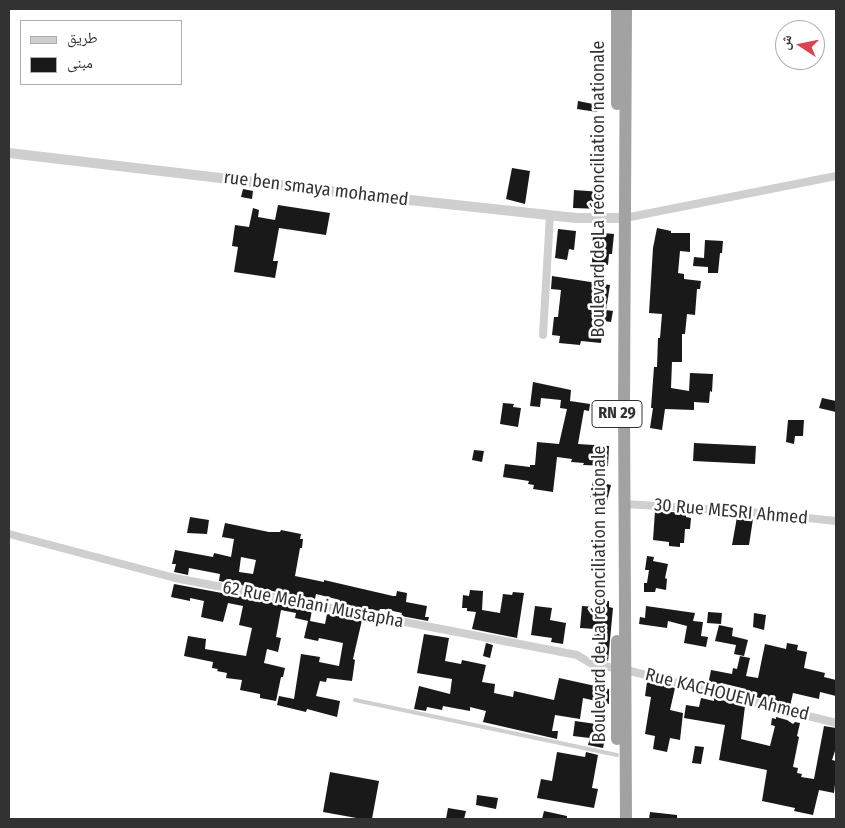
<!DOCTYPE html>
<meta charset="utf-8">
<style>
body{margin:0}
#map{position:relative;width:845px;height:828px;overflow:hidden;background:#fff;font-family:"Fira Sans Condensed","Noto Naskh Arabic",sans-serif}
canvas{display:block}
.frame{position:absolute;inset:0;border:10px solid #323232;pointer-events:none}
.legend{position:absolute;left:20px;top:20px;width:162px;height:65px;box-sizing:border-box;background:#fff;border:1px solid #adadad;margin:0;padding:6px 9px;list-style:none;font-size:15px;color:#323232}
.legend li{display:flex;align-items:center;gap:10px;height:25px}
.legend b{width:25px;border:1px solid #adadad}
.north{position:absolute;left:775px;top:20px;width:50px;height:50px;box-sizing:border-box;background:#fff;border:1px solid #adadad;border-radius:50%;rotate:281deg;font-size:14px;font-weight:700;line-height:20px;text-align:center;color:#323232}
.north::after{content:'';display:block;margin:auto;width:18px;height:22px;background:#d84451;clip-path:polygon(50% 0,100% 100%,50% 72%,0 100%)}
</style>
<div id="map">
<canvas width="845" height="828"></canvas>
<div class="frame"></div>
<ul class="legend">
<li><b style="height:6px;background:#cfcfcf"></b>طريق</li>
<li><b style="height:14px;background:#191919"></b>مبنى</li>
</ul>
<div class="north">ش</div>
</div>
<script>
const g = document.querySelector('canvas').getContext('2d');
g.lineJoin = 'round';
function fill(path, color) { g.fillStyle = color; g.fill(path, 'evenodd'); }
const poly = rows => new Path2D(rows.map(r => 'M' + r).join(''));
function strokePath(path, color, width, dash) { g.strokeStyle = color; g.lineWidth = width; g.lineCap = dash ? 'butt' : 'round'; g.setLineDash(dash || []); g.stroke(path); }
function label(font, color, halo, rows, align = 'center') {
  g.font = font + ' "Fira Sans Condensed",sans-serif'; g.lineWidth = 5; g.setLineDash([]); g.textBaseline = 'middle'; g.strokeStyle = halo; g.fillStyle = color; for (const [text, x, y, turn = 0] of rows) {
    g.save(); g.translate(x, y); g.rotate((+turn || 0) * Math.PI / 180); g.textAlign = isNaN(turn) ? turn : align; if (halo) g.strokeText(text, 0, 0); g.fillText(text, 0, 0); g.restore();
  }
}
const building = poly([
 [578,101,598,105,597,112,577,109],
 [512,168,530,171,525,204,506,199],
 [243,189,253,191,252,199,241,197],
 [574,190,602,192,601,209,573,208],
 [278,205,330,213,326,235,279,228,273,261,278,261,275,278,234,272,238,247,232,246,235,225,249,227,253,208,259,210,258,217,275,220],
 [657,228,671,231,671,233,690,233,690,252,680,251,678,273,684,274,684,279,701,281,700,289,697,289,695,315,687,314,685,334,682,334,682,362,672,362,671,388,689,391,690,373,713,374,712,392,710,391,709,403,694,402,694,410,665,409,662,430,650,428,653,408,651,408,654,367,657,367,658,338,660,338,662,314,649,313,653,248],
 [558,229,576,231,574,250,569,249,567,260,555,258],
 [593,232,614,234,612,254,609,254,608,265,592,263],
 [705,240,723,241,722,253,720,253,718,273,708,273,708,267,693,266,694,257,704,258],
 [552,276,610,285,606,310,613,311,611,322,603,321,601,343,581,341,580,345,559,343,560,336,552,335,554,317,558,317,561,290,551,289],
 [533,382,571,390,570,401,590,404,589,411,584,410,578,444,609,446,608,466,583,465,584,463,571,462,572,459,557,457,553,492,533,489,534,485,528,484,529,481,503,477,505,464,530,467,530,465,535,465,537,442,559,444,567,409,560,408,561,400,541,398,540,407,530,406],
 [822,398,836,401,836,412,819,408],
 [503,403,514,404,513,407,521,408,518,427,500,424],
 [788,420,804,420,803,436,795,436,794,444,786,442],
 [694,443,756,446,755,464,693,461],
 [474,450,484,451,482,462,472,460],
 [593,481,611,485,607,501,590,497],
 [655,511,686,513,686,517,691,518,690,529,685,529,684,543,680,543,680,547,669,546,669,542,653,540],
 [190,517,209,520,207,534,187,533],
 [737,517,753,519,749,545,732,545],
 [225,523,269,532,280,532,281,530,301,534,300,539,303,539,302,548,300,548,295,576,324,582,324,580,393,596,396,596,397,591,407,593,406,602,427,606,425,617,429,617,428,621,401,616,402,613,384,609,380,609,379,611,339,604,340,600,316,594,315,599,219,581,220,574,189,568,188,575,174,572,176,564,172,564,175,550,213,557,214,553,231,557,234,539,222,537],
 [241,557,256,560,253,574,239,572],
 [647,556,654,557,653,561,668,564,665,578,667,579,666,590,656,588,655,592,644,592,644,583,647,583,649,570,645,570],
 [174,584,312,610,310,621,325,624,327,614,362,620,353,659,355,660,352,681,327,678,326,682,320,681,316,696,340,701,337,717,307,709,306,712,277,705,279,696,294,699,301,654,320,657,319,662,339,666,343,643,319,638,318,641,304,638,308,621,295,618,296,613,281,610,276,637,281,638,278,652,267,649,264,663,285,668,283,677,281,677,276,701,260,698,260,694,240,690,242,680,226,678,227,673,217,671,218,669,212,668,213,662,184,656,188,636,206,639,205,649,246,656,252,628,239,625,243,606,228,603,223,622,201,617,204,601,190,598,190,601,171,597],
 [470,590,483,591,482,610,500,613,503,594,512,595,513,592,524,593,517,638,472,629,476,612,467,611,467,608,462,608,463,595,469,596],
 [596,600,609,601,609,607,613,608,608,661,597,659,599,637,594,637,595,629,580,628,582,606,596,607],
 [535,606,552,608,550,620,566,623,563,644,551,642,552,638,531,635],
 [646,606,695,613,693,621,703,622,701,636,708,637,706,647,684,643,687,626,668,621,667,628,639,624,640,617,645,618],
 [708,612,722,613,721,624,707,623],
 [754,613,766,615,764,630,753,627],
 [719,625,733,628,732,636,748,640,744,656,734,654,736,645,715,641],
 [424,634,449,638,445,661,461,664,462,660,486,665,482,682,495,684,494,693,513,697,514,691,554,700,559,678,609,689,609,704,583,698,580,719,555,715,552,731,558,731,557,739,483,722,486,711,470,707,470,711,443,706,442,710,427,707,426,711,414,709,419,686,450,694,452,679,417,673],
 [486,643,493,645,490,658,483,656],
 [787,643,798,645,797,650,807,652,804,668,825,673,824,677,836,680,836,696,820,692,819,699,793,693,790,706,745,694,746,689,721,683,721,688,708,685,711,670,732,674,733,668,737,669,740,656,750,658,746,676,758,678,765,644,786,649],
 [647,682,675,688,670,710,683,713,680,740,670,738,667,752,653,749,655,736,645,734,651,697,645,696],
 [701,698,714,701,714,698,745,706,741,739,749,741,770,746,775,726,771,725,772,718,776,719,776,717,787,720,793,724,795,722,800,723,797,736,799,737,793,767,798,768,797,773,802,774,801,777,814,779,824,726,836,728,836,748,832,760,836,761,836,776,834,793,819,790,813,815,794,811,795,808,762,801,767,770,719,760,725,725,684,718,686,705,699,707],
 [575,721,603,725,599,742,604,743,603,748,588,745,590,738,573,736],
 [695,746,704,747,701,764,692,763],
 [557,752,585,757,586,752,598,755,592,788,598,789,594,808,537,798,541,779,552,781],
 [330,772,379,781,372,819,362,819,323,812],
 [477,795,498,798,496,809,476,805],
 [448,808,466,811,464,819,446,819],
 [544,811,567,816,567,819,542,819],
 [650,812,677,815,677,819,649,819]
]);
const service = poly([
 [355,700,617,755]
]);
const minor = poly([
 [625,218,836,176],
 [543,335,550,215],
 [625,504,740,511,836,521],
 [9,534,175,578,577,655,592,664,626,670,836,723]
]);
const tertiary = poly([
 [9,153,364,195,576,218,625,218]
]);
const trunk = poly([
 [617,9,617,104],
 [617,641,617,739],
 [626,819,624,403,626,9]
]);
const shields = [
 [617,414,50]
];
const shieldNames = [
 ["RN 29",617,414]
];
const streetNames = [
 ["rue ben smaya mohamed",316,189,7],
 ["Boulevard de La réconciliation nationale",599,189,-90],
 ["30 Rue MESRI Ahmed",731,512,5],
 ["Boulevard de La réconciliation nationale",600,594,-90],
 ["62 Rue Mehani Mustapha",313,605,11],
 ["Rue KACHOUEN Ahmed",727,695,14]
];
fill(building, '#191919');
strokePath(service, '#cfcfcf', 4);
strokePath(minor, '#cfcfcf', 8);
strokePath(tertiary, '#cfcfcf', 10);
strokePath(trunk, '#a2a2a2', 12);
for (const [x, y, w] of shields) { const box = new Path2D(); box.roundRect(x - w / 2, y - 13.5, w, 27, 4); g.fillStyle = '#fff'; g.fill(box); strokePath(box, '#323232', 1); }
label('bold 16px', '#323232', null, shieldNames);
label('18px', '#323232', '#fff', streetNames);
</script>
